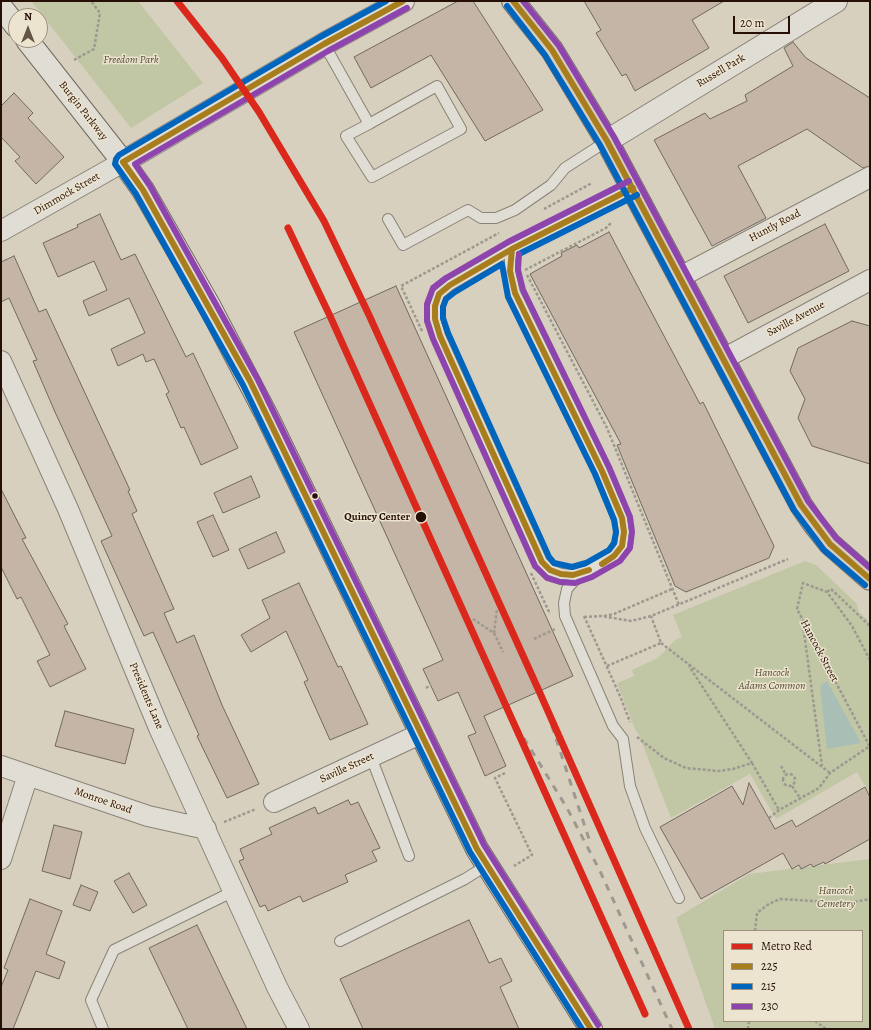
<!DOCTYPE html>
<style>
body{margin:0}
#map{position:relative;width:871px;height:1030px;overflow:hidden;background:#d8d0be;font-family:Alegreya,serif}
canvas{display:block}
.frame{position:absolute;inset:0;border:2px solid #260f07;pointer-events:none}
.legend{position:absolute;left:723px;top:930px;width:140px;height:92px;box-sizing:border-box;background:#ece4ce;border:1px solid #9d8f7e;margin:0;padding:5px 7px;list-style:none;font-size:12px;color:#260f07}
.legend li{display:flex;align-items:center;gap:8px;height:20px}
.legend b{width:20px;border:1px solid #9d8f7e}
.north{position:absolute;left:8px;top:8px;width:40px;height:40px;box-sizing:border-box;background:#ece4ce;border:1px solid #9d8f7e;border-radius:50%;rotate:0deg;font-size:11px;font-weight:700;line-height:16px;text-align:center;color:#260f07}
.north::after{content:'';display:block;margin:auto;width:14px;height:18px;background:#645347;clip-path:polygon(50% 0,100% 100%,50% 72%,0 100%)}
.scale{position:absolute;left:733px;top:16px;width:57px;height:18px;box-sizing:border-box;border:2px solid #260f07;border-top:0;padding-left:5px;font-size:12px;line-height:14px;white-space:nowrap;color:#260f07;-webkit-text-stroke:3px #ece4ce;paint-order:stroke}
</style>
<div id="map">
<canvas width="871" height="1030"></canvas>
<div class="frame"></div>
<ul class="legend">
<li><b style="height:5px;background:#da291c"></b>Metro Red</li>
<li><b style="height:5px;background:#a87d1d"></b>225</li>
<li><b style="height:5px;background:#0065bd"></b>215</li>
<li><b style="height:5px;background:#8e44ad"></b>230</li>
</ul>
<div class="north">N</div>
<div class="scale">20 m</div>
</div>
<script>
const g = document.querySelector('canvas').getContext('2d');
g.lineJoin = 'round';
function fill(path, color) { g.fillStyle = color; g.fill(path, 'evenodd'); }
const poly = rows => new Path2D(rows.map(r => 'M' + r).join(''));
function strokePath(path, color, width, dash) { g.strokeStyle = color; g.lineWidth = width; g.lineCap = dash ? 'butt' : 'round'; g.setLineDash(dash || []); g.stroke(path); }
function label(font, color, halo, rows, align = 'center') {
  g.font = font + ' Alegreya,serif'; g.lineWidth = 3; g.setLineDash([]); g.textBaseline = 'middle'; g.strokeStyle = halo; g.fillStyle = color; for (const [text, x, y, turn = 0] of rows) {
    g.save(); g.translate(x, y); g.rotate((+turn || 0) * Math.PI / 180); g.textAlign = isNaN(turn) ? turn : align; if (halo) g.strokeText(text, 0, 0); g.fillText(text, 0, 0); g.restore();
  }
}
const green = poly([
 [31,1,138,1,203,83,131,128],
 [805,561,816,565,856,603,859,612,870,622,870,794,857,772,776,819,750,774,671,818,639,735,635,729,617,683,634,676,632,670,658,658,675,640,682,637,673,615],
 [870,859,870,1029,715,1029,676,918,749,874],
 [724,931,862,931,862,1021,724,1021]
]);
const water = poly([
 [827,681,861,743,827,749,820,686]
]);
const building = poly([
 [458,1,473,1,543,110,485,141,431,55,371,88,354,57,458,1],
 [584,1,724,1,692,20,709,48,635,91,626,74,622,76,596,33,601,30,584,1],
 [793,42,806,58,870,98,870,166,863,168,807,129,738,166,766,218,712,246,654,140,705,113,710,119,747,101,745,95,793,66,784,48,793,42],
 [14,93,33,113,28,118,64,157,36,184,15,161,20,157,1,137,1,106,14,93],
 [100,214,121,260,135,254,186,357,193,353,238,448,201,465,184,427,181,428,166,394,169,392,154,359,146,362,143,354,118,366,111,349,145,333,129,298,89,316,83,301,107,290,94,261,58,277,43,243,78,227,77,225,100,214],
 [825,224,849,271,748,323,724,276,825,224],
 [609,232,700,404,703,402,774,546,769,558,686,592,675,586,617,445,621,444,530,274,562,256,561,253,577,245,579,248,609,232],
 [14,256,39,312,46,309,130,490,128,491,137,511,132,514,174,609,164,613,177,643,194,635,222,705,259,784,227,798,197,736,199,735,153,632,144,636,101,541,112,536,55,412,33,361,37,360,9,298,1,302,1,262,14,256],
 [396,286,573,676,484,716,506,766,485,776,468,736,476,733,458,692,438,701,423,669,443,660,294,332,396,286],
 [852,321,870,326,870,464,812,446,798,418,805,399,790,371,798,348,852,321],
 [251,476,260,497,223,513,214,493,251,476],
 [1,489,26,538,22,539,68,624,64,626,86,669,50,687,37,661,50,655,21,597,17,599,1,567,1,489],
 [213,515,229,550,213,557,197,522,213,515],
 [276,532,285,552,248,569,239,549,276,532],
 [299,583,338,667,341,666,368,724,330,740,304,682,308,680,286,631,251,652,241,635,270,618,262,600,299,583],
 [65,711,134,729,125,764,55,746,65,711],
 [749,783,775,829,792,820,796,827,865,787,870,797,870,839,825,864,824,862,813,867,811,864,801,869,799,865,792,869,783,853,701,899,660,827,732,786,743,805,749,783],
 [348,800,351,805,358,802,380,848,372,851,377,861,345,875,348,882,303,902,300,896,268,911,265,905,260,907,239,861,244,859,240,849,272,834,269,828,315,807,318,814,348,800],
 [54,825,82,832,70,879,42,871,54,825],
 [129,873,147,905,133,913,114,881,129,873],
 [81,885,98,892,90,911,73,905,81,885],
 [30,899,62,911,46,954,65,962,59,979,36,971,13,1029,1,1029,1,987,8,970,4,968,30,899],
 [469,920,489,963,501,958,512,981,500,987,519,1029,363,1029,340,979,469,920],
 [197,925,247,1029,188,1029,149,948,197,925]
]);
const path = poly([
 [74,60,94,49,100,13,91,1],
 [544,209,592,183],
 [525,270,606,228,611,223],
 [527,275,607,428,679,605],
 [422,331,401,286,499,233],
 [531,573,550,614],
 [827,592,831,589,870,626],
 [584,616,620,696,630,722],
 [604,616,614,614,672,589],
 [584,617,601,616,631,621,651,616,788,559],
 [473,619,494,633,497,609],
 [803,625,822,766],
 [494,633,503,652],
 [534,639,555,629],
 [661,643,830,773],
 [870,660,852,626,827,592,803,583,797,609,870,747],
 [607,666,661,643,651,616],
 [426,688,431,685],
 [637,737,664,758,686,768,718,771,733,769,752,763,689,666],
 [752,763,779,810],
 [781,766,786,775],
 [505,773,495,778,532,855,514,866],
 '783 780a6 6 0 1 1 12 0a6 6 0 1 1-12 0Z',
 [792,786,800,798],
 [769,818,779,810,819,788,830,773,870,746],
 [224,822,256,809],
 [755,931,757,913,769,904,780,899,848,903,870,899],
 [815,1021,826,1029],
 [748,1029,749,1021]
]);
const service = poly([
 [324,44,369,124,437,86,461,129,372,177,346,136,369,124],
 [388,219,403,245,468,210,481,218,496,218,515,210,551,185,565,168,607,141],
 [512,249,510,260,510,271,515,293,602,471,622,518,624,532,622,546,614,556,589,570,575,580,567,589,564,603,565,616,613,726,623,739,630,786,645,828,679,898],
 [583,572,573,575,561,574,550,570,542,562,440,336,435,319,435,306,439,294,450,285,512,249,633,188],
 [371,757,409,856],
 [340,941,465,879,487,865],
 [103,1029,91,1000,114,950,234,891]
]);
const minor = poly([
 [1,231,123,162],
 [680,277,870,177],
 [723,359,870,280],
 [1,361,68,509,159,728,277,987,299,1029],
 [1,766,148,816,206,829],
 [274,802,420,734],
 [1,859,28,775]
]);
const tertiary = poly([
 [607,141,836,1],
 [123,162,324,44,403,1]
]);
const secondary = poly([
 [1,7,16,26],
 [27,40,123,162,143,190,210,307,267,416,477,849,591,1029]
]);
const primary = poly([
 [513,1,552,50,607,141,801,505,814,524,830,544,870,579]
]);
const rail = poly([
 [543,699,589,839],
 [509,714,567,808,600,871,672,1029]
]);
const bus1 = poly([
 [513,1,552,50,607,141,801,505,830,544,870,579],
 [123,162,143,190,250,381,477,849,591,1029],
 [123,162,324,44,403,1],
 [512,249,510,271,515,293,602,471,622,518,624,532,622,546,614,556,602,564],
 [589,570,573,575,561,574,550,570,542,562,440,336,435,319,435,306,439,294,450,285,512,249,633,188]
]);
const bus2 = poly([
 [386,1,320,37,119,155,116,159,115,164,136,194,243,385,470,852,582,1029],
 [507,6,545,55,600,145,794,510,824,550,865,585],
 [519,254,637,195],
 [502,264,508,297,595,474,614,520,616,532,614,543,609,550,586,563,572,567,554,563,549,557,448,333,443,318,443,307,446,299,455,292,502,264]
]);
const bus3 = poly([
 [523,1,559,46,614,137,808,501,836,538,870,568],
 [407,8,328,51,135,164,150,186,257,378,484,845,598,1025],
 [508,242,446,278,433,288,427,304,427,321,433,339,535,566,547,578,560,582,575,583,592,577,620,561,630,548,632,532,630,517,609,467,523,290,518,270,519,254],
 [508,242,629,181]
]);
const metro1 = poly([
 [177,1,222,58,259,112,324,221,369,315,539,691,689,1029],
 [288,228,330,316,645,1014]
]);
const markers = [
 [315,496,3.5,"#260f07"],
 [421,517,6,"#260f07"]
];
const parkNames = [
 ["Freedom Park",131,60],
 ["Hancock",772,673],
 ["Adams Common",772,686],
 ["Hancock",836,891],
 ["Cemetery",836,904]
];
const streetNames = [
 ["Russell Park",721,71,-31],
 ["Burgin Parkway",83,111,52],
 ["Dimmock Street",67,194,-30],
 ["Huntly Road",775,226,-28],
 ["Saville Avenue",796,319,-28],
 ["Hancock Street",819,651,62],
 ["Presidents Lane",146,696,67],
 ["Saville Street",347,768,-25],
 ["Monroe Road",103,801,19]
];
const stopNames = [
 ["Quincy Center",410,517]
];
fill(green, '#c1c6a5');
fill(water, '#a9bfb5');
fill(building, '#c4b5a7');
strokePath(building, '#71695f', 1);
strokePath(service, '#8a8277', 12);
strokePath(minor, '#8a8277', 22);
strokePath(tertiary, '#8a8277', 24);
strokePath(secondary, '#71695f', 24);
strokePath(primary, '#71695f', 24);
strokePath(path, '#9d9890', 2.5, [3, 2]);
strokePath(service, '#e0ddd4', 10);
strokePath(minor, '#e0ddd4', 20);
strokePath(tertiary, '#e0ddd4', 22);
strokePath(secondary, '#e0ddd4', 22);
strokePath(primary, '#d5cdc0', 22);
strokePath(rail, '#9d9890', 3, [7, 7]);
strokePath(bus1, '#a87d1d', 6);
strokePath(bus2, '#0065bd', 6);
strokePath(bus3, '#8e44ad', 6);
strokePath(metro1, '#da291c', 7);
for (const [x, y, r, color] of markers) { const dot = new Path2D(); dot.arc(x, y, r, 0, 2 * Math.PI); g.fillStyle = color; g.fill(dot); strokePath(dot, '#ece4ce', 1.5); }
label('italic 11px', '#564c37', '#ece4ce', parkNames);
label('11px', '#260f07', '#ece4ce', streetNames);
label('bold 11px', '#260f07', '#ece4ce', stopNames, 'right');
</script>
